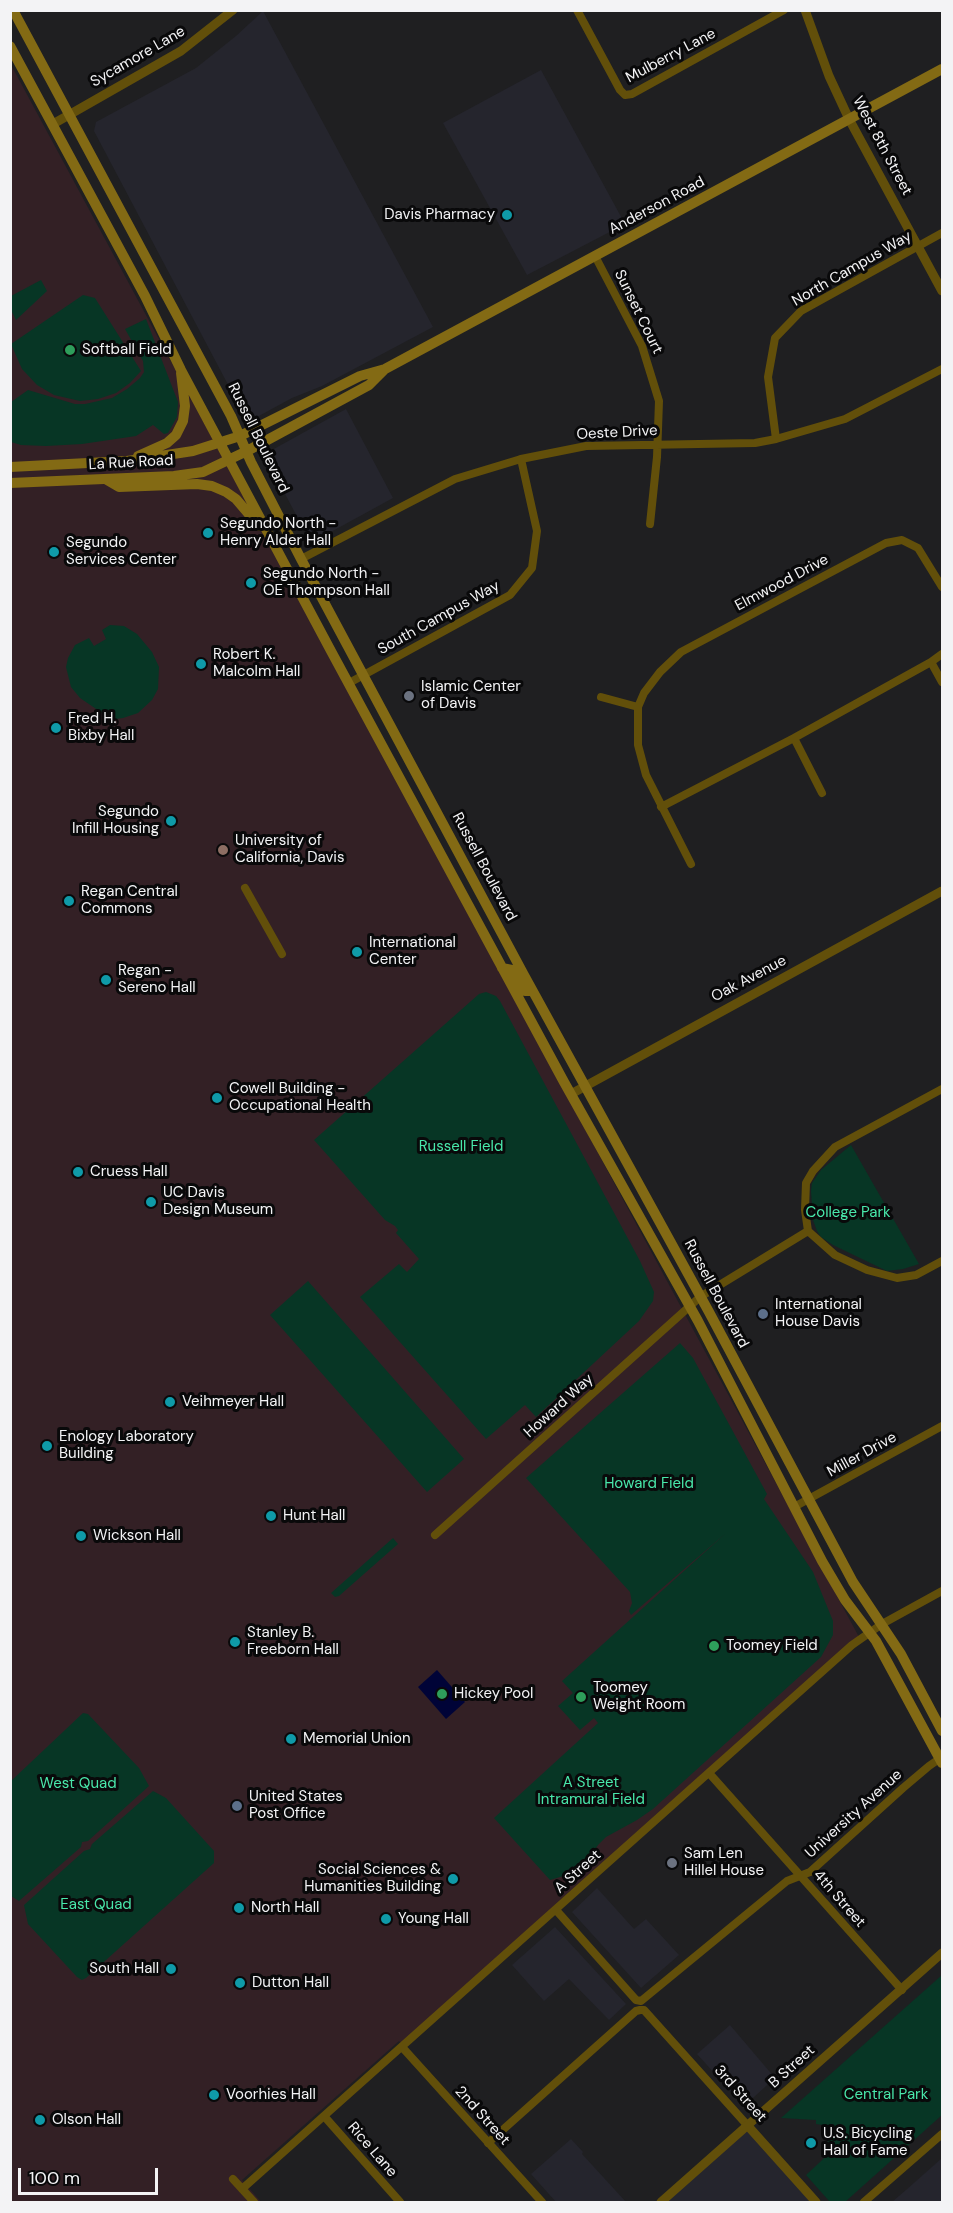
<!DOCTYPE html>
<style>
body{margin:0}
#map{position:relative;width:953px;height:2213px;overflow:hidden;background:#1f1f21;font-family:"DM Sans",sans-serif}
canvas{display:block}
.frame{position:absolute;inset:0;border:12px solid #f3f3f5;pointer-events:none}
.scale{position:absolute;left:18px;top:2168px;width:140px;height:27px;box-sizing:border-box;border:3px solid #f3f3f5;border-top:0;padding-left:8px;font-size:18px;line-height:21px;white-space:nowrap;color:#f3f3f5;-webkit-text-stroke:4px #09090a;paint-order:stroke}
</style>
<div id="map">
<canvas width="953" height="2213"></canvas>
<div class="frame"></div>
<div class="scale">100 m</div>
</div>
<script>
const g = document.querySelector('canvas').getContext('2d');
g.lineJoin = 'round';
function fill(path, color) { g.fillStyle = color; g.fill(path, 'evenodd'); }
const poly = rows => new Path2D(rows.map(r => 'M' + r).join(''));
function strokePath(path, color, width, dash) { g.strokeStyle = color; g.lineWidth = width; g.lineCap = dash ? 'butt' : 'round'; g.setLineDash(dash || []); g.stroke(path); }
function label(font, color, halo, rows, align = 'center') {
  g.font = font + ' "DM Sans",sans-serif'; g.lineWidth = 6; g.setLineDash([]); g.textBaseline = 'middle'; g.strokeStyle = halo; g.fillStyle = color; for (const [text, x, y, turn = 0] of rows) {
    g.save(); g.translate(x, y); g.rotate((+turn || 0) * Math.PI / 180); g.textAlign = isNaN(turn) ? turn : align; if (halo) g.strokeText(text, 0, 0); g.fillText(text, 0, 0); g.restore();
  }
}
const built = poly([
 [263,11,433,327,322,386,292,398,257,417,249,419,243,413,94,131,96,122,196,68,236,36],
 [541,70,625,224,527,275,443,123],
 [346,409,393,498,318,539,309,539,268,462,272,450],
 [597,1888,634,1929,646,1919,679,1955,641,1988,572,1912],
 [555,1927,626,2004,609,2020,569,1979,544,2001,512,1965],
 [730,2025,775,2078,744,2106,697,2054],
 [748,2126,816,2202,662,2202],
 [571,2139,583,2152,582,2154,626,2202,556,2202,531,2174],
 [942,2158,942,2202,892,2202,906,2190]
]);
const education = poly([
 [10,63,859,1637,402,2044,399,2041,242,2180,261,2202,11,2202]
]);
const green = poly([
 [41,280,47,291,16,320,11,310,11,296],
 [83,295,95,298,141,371,130,383,116,393,98,399,80,401,54,395,37,385,22,369,11,344],
 [146,319,178,402,177,417,168,433,164,434,153,425,136,436,82,444,46,446,21,445,11,442,11,402,28,390,75,404,85,404,112,398,127,389,140,378,144,372,143,361,125,329],
 [110,625,124,626,137,634,152,652,159,667,158,689,152,700,138,713,123,718,116,719,105,715,80,698,71,687,66,667,68,658,75,645,89,638,94,646,106,639,102,630],
 [486,992,496,996,500,1001,640,1261,654,1292,653,1301,639,1321,536,1417,525,1405,486,1439,360,1297,399,1264,407,1272,419,1259,396,1233,398,1230,395,1226,385,1220,314,1140,479,994],
 [851,1145,919,1264,903,1269,887,1271,833,1245,821,1237,817,1231,813,1220,811,1191,812,1183,821,1170],
 [308,1281,464,1459,427,1492,270,1315],
 [680,1343,693,1358,767,1494,764,1499,813,1572,833,1621,833,1635,821,1657,653,1809,637,1820,606,1837,598,1845,580,1871,550,1880,494,1818,598,1723,594,1718,580,1730,558,1706,573,1693,562,1681,726,1533,631,1615,629,1611,632,1603,630,1592,526,1478],
 [393,1538,398,1544,339,1596,335,1597,331,1593],
 [83,1713,88,1714,139,1768,149,1786,88,1841,82,1842,81,1847,19,1901,11,1896,11,1781],
 [153,1791,166,1798,214,1851,214,1863,86,1978,82,1980,77,1977,28,1924,24,1905,84,1851,90,1849,92,1844],
 [942,1975,942,2115,845,2202,830,2202,806,2175,834,2149,826,2139,829,2135,827,2128,823,2125,816,2124,816,2120,781,2118]
]);
const water = poly([
 [437,1670,465,1702,446,1719,418,1687]
]);
const minor = poly([
 [577,10,620,90,625,95,632,94,784,10],
 [595,256,642,346,659,401,657,457,650,524],
 [776,439,768,377,775,338,801,311,942,233],
 [301,559,455,479,521,459,586,446,755,443,776,439,845,419,942,369],
 [931,662,942,682],
 [349,683,510,595,532,568,537,531,521,459],
 [601,697,638,707],
 [794,738,822,793],
 [661,807,794,738,931,662,942,654],
 [691,864,646,775,638,745,638,707,644,693,660,672,681,652,886,543,902,540,918,548,942,587],
 [245,888,282,954],
 [942,1089,835,1147,813,1171,806,1183,805,1210,808,1231,835,1255,867,1270,897,1278,916,1275,942,1261],
 [794,1507,942,1426],
 [435,1535,700,1297,808,1231],
 [709,1773,902,1990],
 [556,1910,636,2000,641,2001,787,1881,810,1872,903,1788,929,1766,942,1757],
 [402,2047,542,2202],
 [324,2116,400,2202],
 [488,2143,636,2011,640,2010,644,2010,748,2126],
 [233,2179,254,2202],
 [242,2189,852,1645,882,1624,942,1591],
 [864,2202,942,2134]
]);
const tertiary = poly([
 [805,10,829,76,849,119,942,291],
 [53,124,181,51,233,10],
 [571,1094,942,891],
 [748,2126,816,2202],
 [661,2202,942,1953]
]);
const secondary = poly([
 [13,10,231,416,251,462,301,559,524,975,709,1312,853,1582,901,1654,942,1731],
 [10,46,145,296,181,370,331,651,564,1082,698,1321,822,1561,845,1600,876,1641,942,1763],
 [138,456,167,443,176,435,183,421,185,406,181,373],
 [10,467,127,461,193,451,240,436,360,376,385,369,942,69],
 [107,480,119,487,197,484,212,486,226,492,236,499,259,526],
 [10,483,174,476,203,472,247,451,369,385,384,370],
 [502,968,512,970,525,991,531,991]
]);
const markers = [
 [507,215,6,"#0f9aa8"],
 [70,350,6,"#2e9e5b"],
 [208,533,6,"#0f9aa8"],
 [54,552,6,"#0f9aa8"],
 [251,583,6,"#0f9aa8"],
 [201,664,6,"#0f9aa8"],
 [409,696,6,"#6b7280"],
 [56,728,6,"#0f9aa8"],
 [171,821,6,"#0f9aa8"],
 [223,850,6,"#8d6e63"],
 [69,901,6,"#0f9aa8"],
 [357,952,6,"#0f9aa8"],
 [106,980,6,"#0f9aa8"],
 [217,1098,6,"#0f9aa8"],
 [78,1172,6,"#0f9aa8"],
 [151,1202,6,"#0f9aa8"],
 [763,1314,6,"#5c6f8a"],
 [170,1402,6,"#0f9aa8"],
 [47,1446,6,"#0f9aa8"],
 [271,1516,6,"#0f9aa8"],
 [81,1536,6,"#0f9aa8"],
 [235,1642,6,"#0f9aa8"],
 [714,1646,6,"#2e9e5b"],
 [442,1694,6,"#2e9e5b"],
 [581,1697,6,"#2e9e5b"],
 [291,1739,6,"#0f9aa8"],
 [237,1806,6,"#5c6f8a"],
 [672,1863,6,"#6b7280"],
 [453,1879,6,"#0f9aa8"],
 [239,1908,6,"#0f9aa8"],
 [386,1919,6,"#0f9aa8"],
 [171,1969,6,"#0f9aa8"],
 [240,1983,6,"#0f9aa8"],
 [214,2095,6,"#0f9aa8"],
 [40,2120,6,"#0f9aa8"],
 [811,2143,6,"#0f9aa8"]
];
const streetNames = [
 ["Mulberry Lane",671,56,-28],
 ["Sycamore Lane",138,57,-30],
 ["West 8th Street",882,146,62],
 ["Anderson Road",657,206,-28],
 ["North Campus Way",852,269,-30],
 ["Sunset Court",638,312,64],
 ["Oeste Drive",617,433,-3],
 ["Russell Boulevard",258,438,64],
 ["La Rue Road",131,463,-3],
 ["Elmwood Drive",782,583,-28],
 ["South Campus Way",439,618,-29],
 ["Russell Boulevard",484,867,62],
 ["Oak Avenue",749,979,-28],
 ["Russell Boulevard",716,1294,62],
 ["Howard Way",559,1406,-42],
 ["Miller Drive",862,1455,-29],
 ["University Avenue",854,1814,-42],
 ["A Street",578,1872,-42],
 ["4th Street",839,1899,49],
 ["B Street",792,2067,-42],
 ["3rd Street",740,2094,48],
 ["2nd Street",482,2116,48],
 ["Rice Lane",372,2150,49]
];
const poiNames = [
 ["Davis Pharmacy",495,215,"right"],
 ["Softball Field",82,350],
 ["Segundo North -",220,524],
 ["Henry Alder Hall",220,541],
 ["Segundo",66,543],
 ["Services Center",66,560],
 ["Segundo North -",263,574],
 ["OE Thompson Hall",263,591],
 ["Robert K.",213,655],
 ["Malcolm Hall",213,672],
 ["Islamic Center",421,687],
 ["of Davis",421,704],
 ["Fred H.",68,719],
 ["Bixby Hall",68,736],
 ["Segundo",159,812,"right"],
 ["Infill Housing",159,829,"right"],
 ["University of",235,841],
 ["California, Davis",235,858],
 ["Regan Central",81,892],
 ["Commons",81,909],
 ["International",369,943],
 ["Center",369,960],
 ["Regan -",118,971],
 ["Sereno Hall",118,988],
 ["Cowell Building -",229,1089],
 ["Occupational Health",229,1106],
 ["Cruess Hall",90,1172],
 ["UC Davis",163,1193],
 ["Design Museum",163,1210],
 ["International",775,1305],
 ["House Davis",775,1322],
 ["Veihmeyer Hall",182,1402],
 ["Enology Laboratory",59,1437],
 ["Building",59,1454],
 ["Hunt Hall",283,1516],
 ["Wickson Hall",93,1536],
 ["Stanley B.",247,1633],
 ["Freeborn Hall",247,1650],
 ["Toomey Field",726,1646],
 ["Toomey",593,1688],
 ["Weight Room",593,1705],
 ["Hickey Pool",454,1694],
 ["Memorial Union",303,1739],
 ["United States",249,1797],
 ["Post Office",249,1814],
 ["Sam Len",684,1854],
 ["Hillel House",684,1871],
 ["Social Sciences &",441,1870,"right"],
 ["Humanities Building",441,1887,"right"],
 ["North Hall",251,1908],
 ["Young Hall",398,1919],
 ["South Hall",159,1969,"right"],
 ["Dutton Hall",252,1983],
 ["Voorhies Hall",226,2095],
 ["Olson Hall",52,2120],
 ["U.S. Bicycling",823,2134],
 ["Hall of Fame",823,2151]
];
const parkNames = [
 ["Russell Field",461,1147],
 ["College Park",848,1213],
 ["Howard Field",649,1484],
 ["A Street",591,1783],
 ["Intramural Field",591,1800],
 ["West Quad",78,1784],
 ["East Quad",96,1905],
 ["Central Park",886,2095]
];
fill(built, '#25252d');
fill(education, '#332025');
fill(green, '#073625');
fill(water, '#000337');
strokePath(minor, '#624f0a', 8);
strokePath(tertiary, '#624f0a', 9);
strokePath(secondary, '#836a14', 10);
for (const [x, y, r, color] of markers) { const dot = new Path2D(); dot.arc(x, y, r, 0, 2 * Math.PI); g.fillStyle = color; g.fill(dot); strokePath(dot, '#09090a', 2); }
label('15px', '#f3f3f5', '#09090a', streetNames);
label('15px', '#f3f3f5', '#09090a', poiNames, 'left');
label('15px', '#49e7aa', '#09090a', parkNames);
</script>
